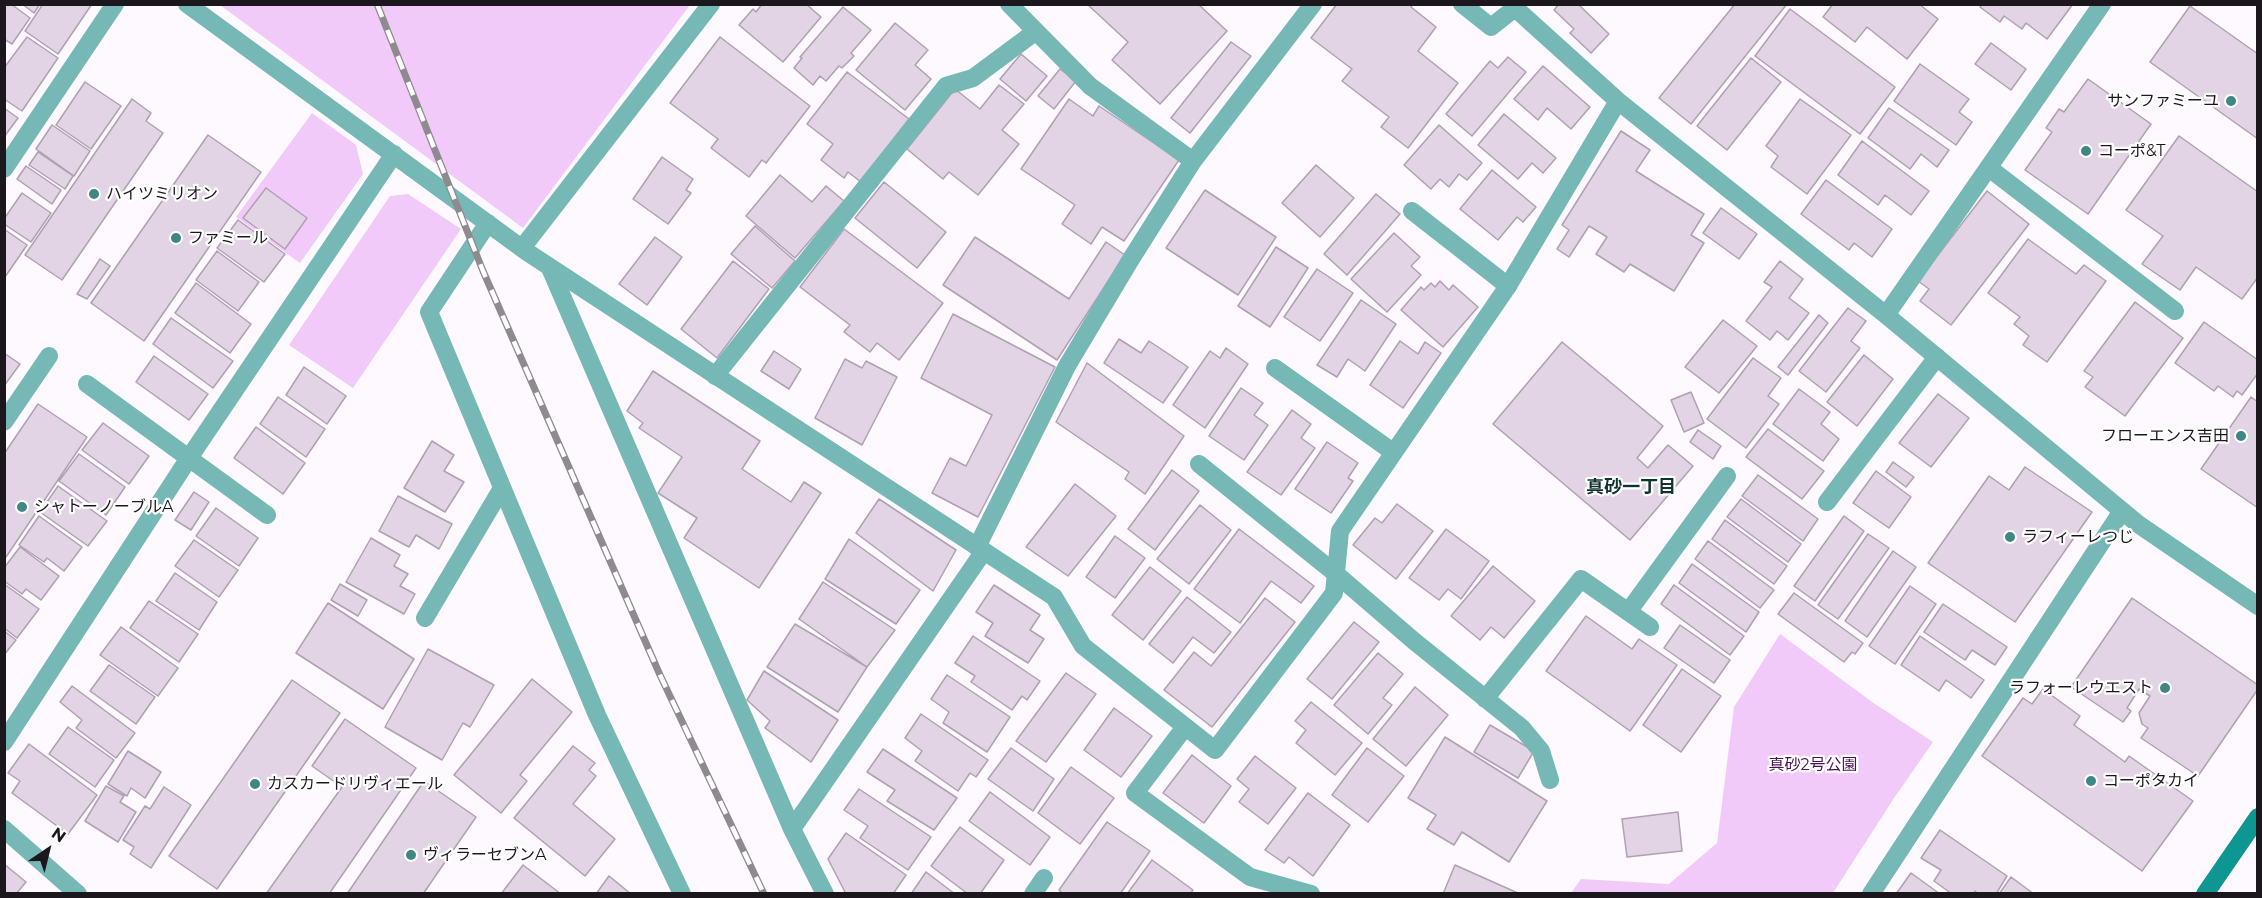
<!DOCTYPE html>
<meta charset="utf-8">
<style>
body{margin:0}
#map{position:relative;width:2262px;height:898px;overflow:hidden;background:#fef8ff;font-family:Montserrat,sans-serif}
canvas{display:block}
.frame{position:absolute;inset:0;border:6px solid #1c171d;pointer-events:none}
.north{position:absolute;left:18px;top:820px;width:60px;height:60px;-webkit-text-stroke:4px #fff;paint-order:stroke;rotate:35deg;font-size:16px;font-weight:700;line-height:24px;text-align:center;color:#1c171d}
.north::after{content:'';display:block;margin:auto;width:21px;height:27px;background:#1c171d;clip-path:polygon(50% 0,100% 100%,50% 72%,0 100%)}
</style>
<div id="map">
<canvas width="2262" height="898"></canvas>
<div class="frame"></div>
<div class="north">N</div>
</div>
<script>
const g = document.querySelector('canvas').getContext('2d');
g.lineJoin = 'round';
function fill(path, color) { g.fillStyle = color; g.fill(path, 'evenodd'); }
const poly = rows => new Path2D(rows.map(r => 'M' + r).join(''));
function strokePath(path, color, width, dash) { g.strokeStyle = color; g.lineWidth = width; g.lineCap = dash ? 'butt' : 'round'; g.setLineDash(dash || []); g.stroke(path); }
function label(font, color, halo, rows, align = 'center') {
  g.font = font + ' Montserrat,"Noto Sans JP",sans-serif'; g.lineWidth = 4.5; g.setLineDash([]); g.textBaseline = 'middle'; g.strokeStyle = halo; g.fillStyle = color; for (const [text, x, y, turn = 0] of rows) {
    g.save(); g.translate(x, y); g.rotate((+turn || 0) * Math.PI / 180); g.textAlign = isNaN(turn) ? turn : align; if (halo) g.strokeText(text, 0, 0); g.fillText(text, 0, 0); g.restore();
  }
}
const green = poly([
 [220,5,690,4,690,5,523,228],
 [312,113,356,145,363,174,300,263,236,217],
 [408,194,461,229,353,388,289,345,390,196],
 [1780,634,1872,702,1933,742,1894,798,1833,893,1571,893,1581,879,1669,884,1717,843,1734,707]
]);
const building = poly([
 [4,4,11,4,30,18,12,44,4,39,4,4],
 [22,4,40,4,34,13,22,4],
 [43,4,92,4,58,54,25,31,43,4],
 [762,4,806,4,821,17,783,62,739,25,753,9,756,12,762,4],
 [1087,4,1198,4,1227,31,1160,104,1112,60,1128,42,1087,4],
 [1337,4,1413,4,1411,7,1436,27,1418,51,1458,83,1408,148,1381,127,1389,117,1342,81,1352,69,1311,38,1337,4],
 [1559,4,1578,4,1609,34,1591,53,1570,33,1574,29,1554,10,1559,4],
 [1735,4,1787,4,1691,124,1659,98,1735,4],
 [1833,4,1919,4,1938,19,1907,59,1867,27,1855,42,1823,17,1833,4],
 [1982,4,2073,4,2047,39,2026,23,2022,29,2004,16,2000,22,1980,7,1982,4],
 [2190,6,2258,54,2258,139,2150,62,2190,6],
 [843,7,871,30,851,53,854,56,842,68,839,66,826,81,820,76,813,85,794,68,802,58,800,57,843,7],
 [1790,9,1895,87,1860,134,1755,56,1790,9],
 [895,23,928,50,915,65,931,79,905,110,856,70,895,23],
 [27,37,58,58,22,111,4,99,4,68,27,37],
 [720,37,810,106,766,163,762,160,749,177,711,148,718,139,670,103,720,37],
 [1231,42,1251,56,1190,133,1171,118,1231,42],
 [1991,43,2026,69,2011,90,1975,64,1991,43],
 [1021,54,1047,76,1026,101,1000,79,1021,54],
 [1508,57,1526,72,1472,136,1446,114,1490,61,1498,68,1508,57],
 [1751,58,1781,82,1727,150,1697,126,1751,58],
 [1920,64,1969,99,1959,112,1972,122,1956,145,1894,101,1920,64],
 [1543,66,1590,107,1571,129,1547,108,1538,120,1514,99,1543,66],
 [1060,69,1076,81,1054,109,1038,96,1060,69],
 [847,72,909,119,861,182,848,172,844,178,821,160,833,144,807,124,847,72],
 [2088,79,2151,124,2088,214,2025,170,2052,132,2046,128,2059,109,2064,112,2088,79],
 [85,82,121,106,91,149,56,125,85,82],
 [999,85,1024,104,1002,130,1019,144,978,195,949,172,943,179,907,149,955,89,980,109,999,85],
 [132,99,151,113,146,121,163,133,62,280,25,255,132,99],
 [1069,99,1093,116,1099,106,1179,160,1124,241,1102,227,1091,244,1062,224,1075,205,1021,169,1069,99],
 [1800,99,1851,135,1807,194,1771,167,1778,156,1766,146,1800,99],
 [4,108,18,118,4,137,4,108],
 [1889,108,1949,150,1937,167,1921,154,1910,169,1868,138,1889,108],
 [1504,114,1556,158,1543,173,1532,163,1518,179,1478,145,1504,114],
 [52,125,90,151,74,176,36,149,52,125],
 [1439,125,1482,163,1467,180,1459,174,1449,187,1440,179,1431,189,1404,165,1439,125],
 [1621,131,1650,150,1636,171,1704,214,1691,235,1704,243,1674,291,1630,264,1624,272,1596,254,1607,237,1589,226,1569,257,1557,249,1569,230,1562,225,1621,131],
 [208,135,261,172,144,341,91,303,208,135],
 [2179,136,2258,192,2258,277,2242,299,2196,267,2180,290,2142,264,2163,236,2126,210,2179,136],
 [1862,141,1929,191,1911,215,1885,195,1878,205,1838,175,1862,141],
 [38,152,73,176,65,189,29,165,38,152],
 [662,157,693,179,686,190,691,193,668,224,633,199,662,157],
 [1316,165,1354,198,1320,237,1282,203,1316,165],
 [26,166,61,190,52,204,17,179,26,166],
 [1492,170,1536,207,1523,222,1517,217,1498,240,1460,209,1492,170],
 [780,175,812,202,826,186,844,201,795,258,746,216,780,175],
 [1826,180,1892,229,1872,257,1854,243,1849,250,1801,214,1826,180],
 [884,182,946,232,917,268,855,218,884,182],
 [266,188,307,218,285,249,243,218,266,188],
 [1205,190,1276,237,1238,295,1166,248,1205,190],
 [1987,191,2029,224,1951,325,1920,301,1929,289,1918,281,1987,191],
 [22,193,51,213,31,242,4,224,4,219,22,193],
 [1376,194,1400,214,1347,275,1324,254,1376,194],
 [1721,208,1757,234,1739,259,1703,233,1721,208],
 [238,220,285,254,264,282,217,248,238,220],
 [755,226,795,261,772,288,731,254,755,226],
 [4,229,27,245,5,277,4,276,4,229],
 [844,229,943,303,899,360,877,343,870,352,844,332,850,325,800,287,844,229],
 [1394,233,1420,257,1411,266,1421,275,1387,312,1351,279,1394,233],
 [655,237,682,257,647,305,619,284,655,237],
 [975,237,1069,299,1106,242,1125,255,1057,360,943,285,975,237],
 [2028,239,2076,274,2084,265,2106,281,2047,362,2023,345,2029,336,2014,324,2020,317,1988,293,2028,239],
 [1276,247,1308,268,1270,327,1238,306,1276,247],
 [217,251,259,282,238,311,196,280,217,251],
 [100,259,110,266,87,299,77,294,100,259],
 [733,261,769,289,717,358,681,329,733,261],
 [1780,261,1803,279,1789,298,1809,313,1788,340,1777,331,1770,340,1746,321,1772,287,1764,282,1780,261],
 [1317,269,1353,293,1320,341,1284,317,1317,269],
 [1440,281,1449,290,1453,285,1478,307,1443,347,1401,310,1421,287,1424,290,1431,283,1435,287,1440,281],
 [196,283,251,324,230,353,175,313,196,283],
 [1361,300,1396,324,1365,371,1348,359,1337,377,1317,365,1361,300],
 [2135,302,2183,338,2125,416,2085,387,2093,377,2084,371,2135,302],
 [1848,308,1866,321,1851,341,1860,348,1826,392,1799,371,1848,308],
 [953,314,1055,367,978,517,932,493,950,458,966,466,992,415,921,378,953,314],
 [1819,315,1828,323,1788,375,1778,367,1819,315],
 [171,318,233,361,213,388,153,344,171,318],
 [1723,320,1757,346,1719,393,1685,367,1723,320],
 [2204,322,2258,360,2258,373,2242,395,2237,391,2233,397,2218,386,2214,391,2175,363,2204,322],
 [1119,339,1141,353,1149,341,1188,367,1163,403,1104,363,1119,339],
 [1400,341,1418,354,1425,342,1441,353,1403,408,1370,385,1400,341],
 [1562,342,1663,426,1637,458,1648,468,1668,445,1693,466,1630,540,1493,424,1562,342],
 [1226,348,1248,364,1205,428,1173,405,1210,351,1220,358,1226,348],
 [774,351,801,369,789,389,761,371,774,351],
 [4,353,20,364,4,386,4,353],
 [1864,355,1893,379,1857,426,1827,402,1864,355],
 [154,356,208,394,189,420,136,382,154,356],
 [1753,358,1781,378,1768,396,1779,404,1746,448,1707,419,1753,358],
 [845,359,862,368,866,361,897,377,862,445,815,418,845,359],
 [1087,363,1184,436,1145,494,1125,479,1129,472,1056,422,1087,363],
 [304,367,346,396,327,424,286,395,304,367],
 [653,371,760,441,742,469,791,502,804,482,821,493,759,588,684,538,697,518,658,493,682,457,639,428,643,423,627,411,653,371],
 [1241,388,1263,403,1254,415,1268,425,1244,460,1209,436,1241,388],
 [1799,389,1830,412,1821,424,1839,439,1823,461,1773,424,1799,389],
 [1691,392,1704,423,1684,432,1671,400,1691,392],
 [1938,394,1969,418,1931,467,1899,443,1938,394],
 [278,397,325,429,306,457,260,424,278,397],
 [2251,397,2258,402,2258,508,2201,469,2251,397],
 [38,404,87,437,4,560,4,454,38,404],
 [1292,410,1311,424,1301,438,1315,448,1281,495,1247,472,1292,410],
 [103,423,149,456,129,484,82,450,103,423],
 [256,427,305,463,283,494,234,458,256,427],
 [1768,429,1824,471,1802,499,1746,457,1768,429],
 [1698,430,1721,446,1713,459,1690,442,1698,430],
 [432,441,454,455,444,471,464,482,445,512,404,488,432,441],
 [1327,442,1358,463,1348,478,1353,481,1331,513,1295,489,1327,442],
 [79,454,125,487,106,515,59,481,79,454],
 [1893,462,1914,477,1906,487,1886,472,1893,462],
 [2025,467,2092,512,2015,622,1928,563,1989,476,2009,490,2025,467],
 [1172,470,1199,491,1155,550,1128,529,1172,470],
 [1876,471,1911,497,1889,528,1853,503,1876,471],
 [1758,475,1818,519,1803,541,1742,496,1758,475],
 [1075,484,1116,516,1068,576,1026,547,1075,484],
 [58,486,107,521,88,546,40,512,58,486],
 [194,492,209,502,191,530,175,520,194,492],
 [398,496,452,524,439,549,416,535,409,547,379,531,398,496],
 [879,499,956,550,933,591,856,533,879,499],
 [1741,499,1801,544,1788,562,1727,517,1741,499],
 [1397,504,1433,531,1396,579,1353,545,1375,518,1382,523,1397,504],
 [1200,505,1231,530,1189,584,1157,559,1200,505],
 [216,508,258,538,239,566,196,536,216,508],
 [39,516,82,547,64,571,47,558,44,562,19,545,39,516],
 [1844,516,1864,531,1815,601,1794,586,1844,516],
 [1725,520,1787,566,1774,584,1712,539,1725,520],
 [1239,529,1314,586,1301,603,1271,581,1240,623,1194,589,1239,529],
 [1446,529,1489,561,1461,599,1448,589,1439,600,1409,578,1446,529],
 [1868,534,1889,548,1838,619,1818,605,1868,534],
 [1115,536,1145,558,1115,598,1086,577,1115,536],
 [371,538,400,555,394,566,408,574,400,586,415,594,404,614,346,582,371,538],
 [849,539,920,590,896,624,825,579,849,539],
 [194,540,238,570,219,597,175,566,194,540],
 [1708,541,1774,590,1760,608,1695,559,1708,541],
 [20,547,59,576,41,600,26,589,22,594,4,581,4,568,20,547],
 [1893,551,1916,567,1867,637,1845,621,1893,551],
 [1692,564,1759,612,1746,632,1679,583,1692,564],
 [1493,566,1535,601,1504,638,1491,627,1480,640,1451,616,1493,566],
 [1150,567,1181,591,1143,640,1112,615,1150,567],
 [175,573,217,602,199,630,156,601,175,573],
 [823,582,895,630,867,667,799,619,823,582],
 [4,584,39,609,17,638,4,628,4,584],
 [340,584,367,600,358,616,331,600,340,584],
 [994,585,1040,615,1030,630,1044,639,1028,663,985,636,993,623,976,612,994,585],
 [1674,585,1744,636,1730,655,1661,604,1674,585],
 [1910,586,1936,604,1895,664,1869,646,1910,586],
 [1794,593,1863,643,1855,654,1852,652,1844,662,1778,614,1794,593],
 [1187,597,1231,632,1214,653,1193,637,1173,663,1149,644,1187,597],
 [1265,598,1295,622,1212,727,1164,690,1194,652,1211,666,1265,598],
 [2132,598,2258,685,2258,689,2198,776,2141,738,2148,728,2142,724,2139,713,2150,696,2139,689,2127,708,2131,711,2123,722,2071,687,2132,598],
 [149,601,198,634,179,662,130,628,149,601],
 [328,603,414,659,383,709,296,653,328,603],
 [1943,604,2007,647,1995,665,1972,650,1965,660,1924,632,1943,604],
 [1586,616,1632,649,1639,639,1677,665,1630,731,1546,671,1586,616],
 [1354,622,1379,642,1332,699,1307,679,1354,622],
 [795,624,867,667,838,712,767,667,795,624],
 [1680,625,1730,660,1714,683,1664,648,1680,625],
 [121,627,178,668,158,696,100,655,121,627],
 [4,631,16,640,4,655,4,631],
 [973,636,1040,681,1027,700,1022,696,1012,710,971,682,975,676,955,663,973,636],
 [1920,636,1984,680,1971,698,1946,680,1939,691,1901,665,1920,636],
 [428,649,494,685,470,727,463,723,442,760,385,727,428,649],
 [1378,653,1403,674,1383,698,1392,705,1368,734,1334,705,1378,653],
 [109,665,155,697,136,724,90,691,109,665],
 [1682,669,1721,696,1681,752,1643,725,1682,669],
 [764,671,838,720,811,762,765,728,770,721,747,700,764,671],
 [1066,673,1096,694,1046,762,1016,741,1066,673],
 [947,675,1010,717,987,752,943,723,949,712,931,699,947,675],
 [532,679,572,712,520,775,527,781,501,813,454,775,532,679],
 [292,680,340,713,217,889,169,856,292,680],
 [72,686,135,733,116,758,76,728,82,720,60,702,72,686],
 [1415,687,1448,715,1406,766,1373,739,1415,687],
 [2043,689,2080,716,2074,725,2125,762,2129,756,2193,801,2142,871,1982,756,2023,698,2032,704,2043,689],
 [1311,702,1362,743,1335,775,1296,743,1306,730,1295,721,1311,702],
 [1114,708,1152,736,1121,777,1084,750,1114,708],
 [921,714,988,760,976,777,970,773,958,791,915,761,922,751,905,738,921,714],
 [345,719,416,768,329,894,266,894,342,787,312,766,345,719],
 [1490,725,1534,751,1518,778,1474,752,1490,725],
 [68,727,114,760,95,787,49,754,68,727],
 [1445,737,1547,801,1509,862,1462,832,1454,845,1427,829,1436,815,1408,798,1445,737],
 [29,744,97,795,68,834,12,793,20,781,8,773,29,744],
 [573,746,595,763,589,770,596,776,573,804,615,839,585,876,514,818,573,746],
 [1011,748,1054,779,1033,811,988,779,1011,748],
 [1367,748,1404,776,1368,822,1332,795,1367,748],
 [883,749,957,798,934,830,887,801,895,790,867,772,883,749],
 [128,751,161,772,145,798,131,788,127,796,108,784,128,751],
 [1192,755,1231,786,1204,823,1163,793,1192,755],
 [1255,756,1296,788,1268,824,1239,802,1249,789,1237,779,1255,756],
 [1071,767,1114,798,1080,844,1038,813,1071,767],
 [424,781,476,817,423,894,347,894,424,781],
 [106,786,124,796,120,802,136,812,118,842,85,821,106,786],
 [164,787,191,805,151,868,130,854,134,847,123,840,145,806,150,809,164,787],
 [859,789,931,837,908,870,860,838,868,826,844,810,859,789],
 [990,792,1050,837,1030,865,969,821,990,792],
 [1308,793,1350,825,1313,876,1289,857,1284,863,1265,850,1308,793],
 [1678,812,1682,851,1627,857,1622,819,1678,812],
 [1107,822,1150,851,1120,894,1063,894,1059,890,1107,822],
 [960,827,1004,860,980,894,968,894,931,866,960,827],
 [1940,830,2007,876,1996,894,1978,894,1975,891,1974,894,1952,894,1934,881,1941,870,1921,858,1940,830],
 [846,833,906,875,893,894,846,894,828,859,846,833],
 [1152,860,1193,890,1190,894,1127,894,1152,860],
 [4,864,26,882,16,894,4,894,4,864],
 [523,865,561,894,501,894,523,865],
 [1455,865,1520,894,1443,894,1455,865],
 [926,872,955,894,911,894,926,872],
 [1911,873,1940,894,1896,894,1911,873],
 [609,876,631,894,596,894,609,876],
 [2011,877,2034,894,1999,894,2011,877]
]);
const lane = poly([
 [1009,4,1090,86,1193,161],
 [1989,168,2175,311],
 [1412,211,1508,286],
 [522,248,711,4],
 [550,268,792,829,825,894],
 [1275,368,1393,452],
 [715,376,946,86,973,78,1035,32],
 [4,422,49,356],
 [1199,464,1335,573,1414,641,1522,728,1541,751,1550,780],
 [1827,502,1937,357],
 [977,547,1067,366,1131,259,1193,161,1313,4],
 [1628,612,1727,476],
 [425,618,502,488],
 [1485,699,1581,579,1650,627],
 [1185,727,1135,793,1250,877,1311,894],
 [792,829,984,551],
 [1033,894,1044,878],
 [1871,894,2122,511]
]);
const street = poly([
 [187,4,527,252,1054,597,1083,646,1215,750,1334,593,1340,531,1508,286,1618,101],
 [1462,4,1491,27,1515,8,1618,101,1886,315,2138,524,2258,606],
 [4,169,115,4],
 [488,223,429,312,597,715,682,894],
 [1886,315,2102,4],
 [87,384,267,515],
 [4,742,189,458,394,154],
 [4,829,78,894]
]);
const secondary = poly([
 [2205,894,2258,817]
]);
const rail = poly([
 [377,4,483,271,660,675,764,894]
]);
const markers = [
 [2231,101,6,"#3f8784"],
 [2086,151,6,"#3f8784"],
 [94,194,6,"#3f8784"],
 [176,238,6,"#3f8784"],
 [2241,436,6,"#3f8784"],
 [22,507,6,"#3f8784"],
 [2010,537,6,"#3f8784"],
 [2165,688,6,"#3f8784"],
 [2091,781,6,"#3f8784"],
 [255,784,6,"#3f8784"],
 [411,855,6,"#3f8784"]
];
const poiNames = [
 ["サンファミーユ",2219,101,"right"],
 ["コーポ&T",2098,151],
 ["ハイツミリオン",106,194],
 ["ファミール",188,238],
 ["フローエンス吉田",2229,436,"right"],
 ["シャトーノーブルA",34,507],
 ["ラフィーレつじ",2022,537],
 ["ラフォーレウエスト",2153,688,"right"],
 ["コーポタカイ",2103,781],
 ["カスカードリヴィエール",267,784],
 ["ヴィラーセブンA",423,855]
];
const parkNames = [
 ["真砂2号公園",1813,765]
];
const neighbourhoodNames = [
 ["真砂一丁目",1631,488]
];
fill(green, '#f1caf9');
fill(building, '#e2d4e5');
strokePath(building, '#afa1b2', 1.5);
strokePath(lane, '#75b8b5', 18);
strokePath(street, '#75b8b5', 18);
strokePath(secondary, '#0e9693', 18);
strokePath(rail, '#8f8a90', 7);
strokePath(rail, '#fff', 4.5, [14]);
for (const [x, y, r, color] of markers) { const dot = new Path2D(); dot.arc(x, y, r, 0, 2 * Math.PI); g.fillStyle = color; g.fill(dot); strokePath(dot, '#fff', 2); }
label('16px', '#1c171d', '#fff', poiNames, 'left');
label('16px', '#4a1355', '#fff', parkNames);
label('bold 18px', '#103331', '#fff', neighbourhoodNames);
</script>
